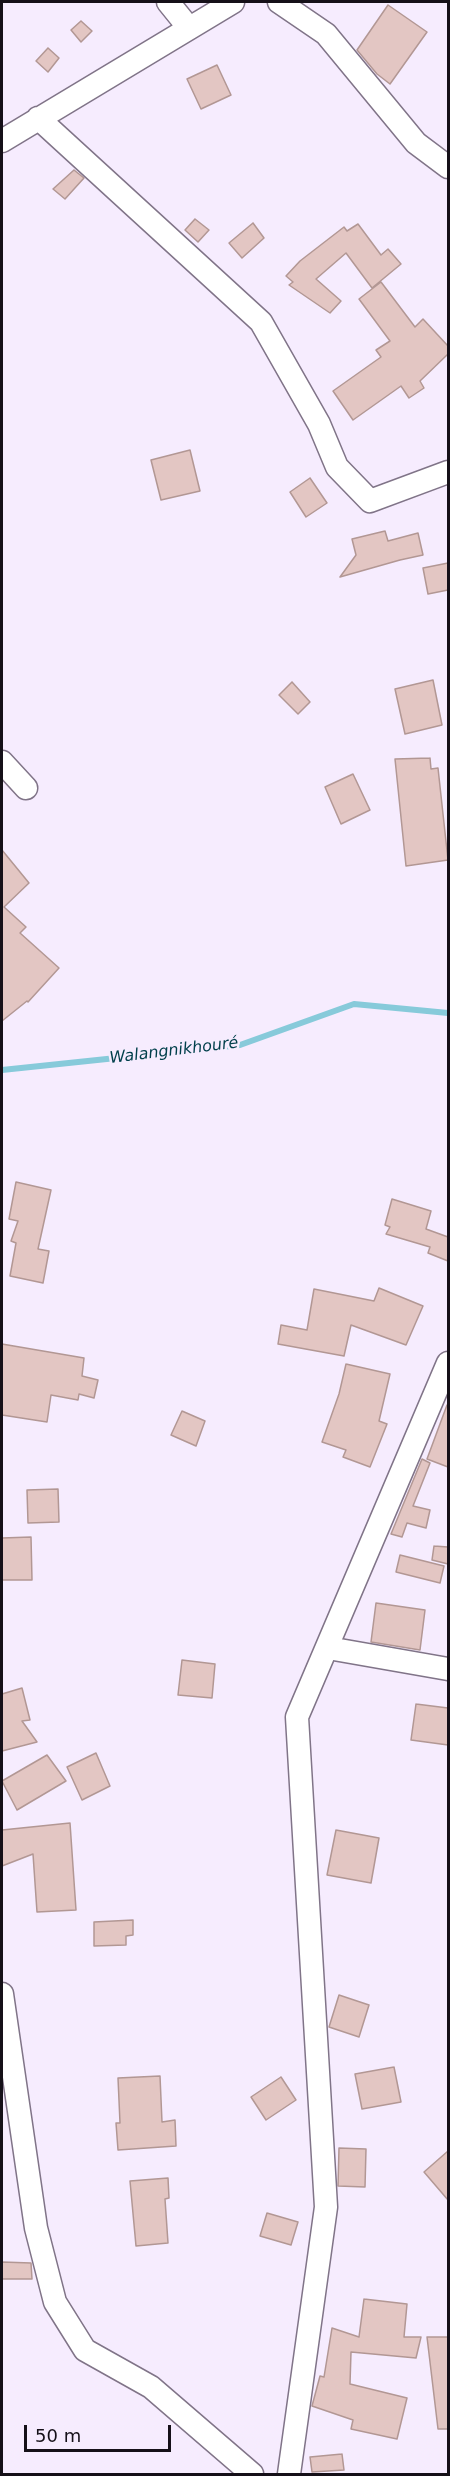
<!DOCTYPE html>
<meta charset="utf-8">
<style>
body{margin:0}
#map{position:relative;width:450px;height:2476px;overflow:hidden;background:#f6ecfe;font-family:"DejaVu Sans",sans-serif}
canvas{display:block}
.frame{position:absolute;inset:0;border:3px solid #151018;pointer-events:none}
.scale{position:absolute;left:24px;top:2425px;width:147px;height:27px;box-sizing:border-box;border:3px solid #151018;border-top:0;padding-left:8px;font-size:18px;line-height:21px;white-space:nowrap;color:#151018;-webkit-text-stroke:4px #f6ecfe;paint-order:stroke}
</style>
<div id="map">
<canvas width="450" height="2476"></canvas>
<div class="frame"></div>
<div class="scale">50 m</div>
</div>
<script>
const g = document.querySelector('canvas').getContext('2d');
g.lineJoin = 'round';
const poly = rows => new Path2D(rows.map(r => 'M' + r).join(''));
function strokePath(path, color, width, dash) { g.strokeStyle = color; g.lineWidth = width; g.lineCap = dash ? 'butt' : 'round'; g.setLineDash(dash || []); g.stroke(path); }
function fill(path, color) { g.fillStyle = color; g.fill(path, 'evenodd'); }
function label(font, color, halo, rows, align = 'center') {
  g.font = font + ' "DejaVu Sans",sans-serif'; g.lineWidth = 5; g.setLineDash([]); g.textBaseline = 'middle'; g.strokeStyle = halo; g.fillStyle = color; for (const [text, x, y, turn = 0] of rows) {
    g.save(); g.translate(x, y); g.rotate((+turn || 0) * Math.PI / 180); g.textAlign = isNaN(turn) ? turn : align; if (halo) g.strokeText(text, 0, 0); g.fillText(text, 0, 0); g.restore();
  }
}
const stream = poly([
 [2,1070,240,1045,354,1004,448,1013]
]);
const building = poly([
 [388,5,427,32,390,84,377,74,357,50,388,5],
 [81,21,92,31,81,42,71,30,81,21],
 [48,48,59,58,48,72,36,61,48,48],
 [217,65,231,95,201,109,187,79,217,65],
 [74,170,84,178,65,199,53,189,74,170],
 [195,219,209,230,198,242,185,230,195,219],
 [253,223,264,238,242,258,229,243,253,223],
 [358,224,381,255,388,249,401,264,372,288,346,253,316,279,341,301,330,313,289,285,293,282,286,276,300,261,344,227,347,231,358,224],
 [381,282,415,327,423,319,448,346,448,354,420,381,424,388,409,398,401,386,353,420,333,391,381,357,376,350,390,341,359,299,381,282],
 [190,450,200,491,161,500,151,460,190,450],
 [310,478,327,503,306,517,290,492,310,478],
 [385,531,388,541,418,533,423,555,400,560,340,577,356,555,352,539,385,531],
 [448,563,448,590,428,594,423,568,448,563],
 [433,680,442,725,405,734,395,689,433,680],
 [292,682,310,702,298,714,279,695,292,682],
 [430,758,431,769,438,768,448,860,406,866,395,759,430,758],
 [353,774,370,810,341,824,325,787,353,774],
 [2,850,29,883,4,907,26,927,20,933,59,968,28,1002,27,1001,2,1021,2,850],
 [16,1182,51,1190,38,1249,49,1251,43,1283,10,1276,16,1243,11,1241,18,1221,9,1219,16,1182],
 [392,1199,431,1211,426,1229,448,1237,448,1261,428,1253,430,1247,386,1234,390,1227,385,1225,392,1199],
 [379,1288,423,1306,406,1345,351,1325,344,1356,278,1344,281,1325,307,1330,314,1289,374,1301,379,1288],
 [2,1344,84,1358,82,1376,98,1380,94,1398,79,1394,78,1400,51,1395,47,1422,2,1415,2,1344],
 [346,1364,390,1374,379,1421,387,1424,370,1467,343,1457,346,1450,322,1442,339,1394,346,1364],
 [447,1405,448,1406,448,1467,427,1459,447,1405],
 [182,1411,205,1421,196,1446,171,1435,182,1411],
 [422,1459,430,1463,413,1506,430,1510,426,1528,407,1523,402,1537,391,1534,422,1459],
 [58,1489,59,1522,28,1523,27,1490,58,1489],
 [31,1537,32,1580,2,1580,2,1538,31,1537],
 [434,1546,448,1547,448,1564,432,1560,434,1546],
 [400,1555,444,1566,440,1583,396,1572,400,1555],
 [376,1603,425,1610,420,1650,371,1642,376,1603],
 [182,1660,215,1664,212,1698,178,1695,182,1660],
 [22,1688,30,1720,22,1721,37,1742,2,1751,2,1694,22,1688],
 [416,1704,448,1708,448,1745,411,1740,416,1704],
 [96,1753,110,1786,82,1800,67,1767,96,1753],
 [47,1755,66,1781,17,1810,2,1781,47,1755],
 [70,1823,76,1910,37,1912,33,1854,2,1866,2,1830,70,1823],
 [336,1830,379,1838,371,1883,327,1875,336,1830],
 [133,1920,133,1935,126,1936,126,1945,94,1946,94,1922,133,1920],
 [339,1995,369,2005,359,2037,329,2027,339,1995],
 [394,2067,401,2102,362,2109,355,2074,394,2067],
 [160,2076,162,2122,175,2120,176,2146,118,2150,116,2123,120,2123,118,2078,160,2076],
 [281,2077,296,2100,266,2120,251,2097,281,2077],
 [339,2148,366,2149,365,2187,338,2186,339,2148],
 [448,2151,448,2200,424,2172,448,2151],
 [168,2178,169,2198,165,2199,168,2243,136,2246,130,2181,168,2178],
 [267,2213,298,2222,291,2245,260,2236,267,2213],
 [2,2262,31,2263,32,2279,2,2279,2,2262],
 [364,2299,407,2304,404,2337,421,2337,416,2358,351,2352,350,2384,407,2398,397,2439,351,2429,353,2420,312,2406,320,2376,324,2377,332,2328,359,2337,364,2299],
 [427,2337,448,2337,448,2429,438,2429,427,2337],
 [342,2454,344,2470,312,2472,310,2457,342,2454]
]);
const minor = poly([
 [168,2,189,28],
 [279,2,326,34,416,143,448,167],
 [38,118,261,322,319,424,337,467,370,501,448,472],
 [2,141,233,2],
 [2,762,26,788],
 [328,1648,448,1669],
 [2,1994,36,2228,55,2302,85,2350,151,2387,252,2474],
 [289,2474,326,2207,297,1717,448,1363]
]);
const waterNames = [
 ["Walangnikhouré",174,1051,-7]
];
strokePath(stream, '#87cada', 6);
fill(building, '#e3c6c3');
strokePath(building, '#b29794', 1.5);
strokePath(minor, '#807488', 25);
strokePath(minor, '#fff', 22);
label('italic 16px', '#003f4b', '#f6ecfe', waterNames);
</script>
